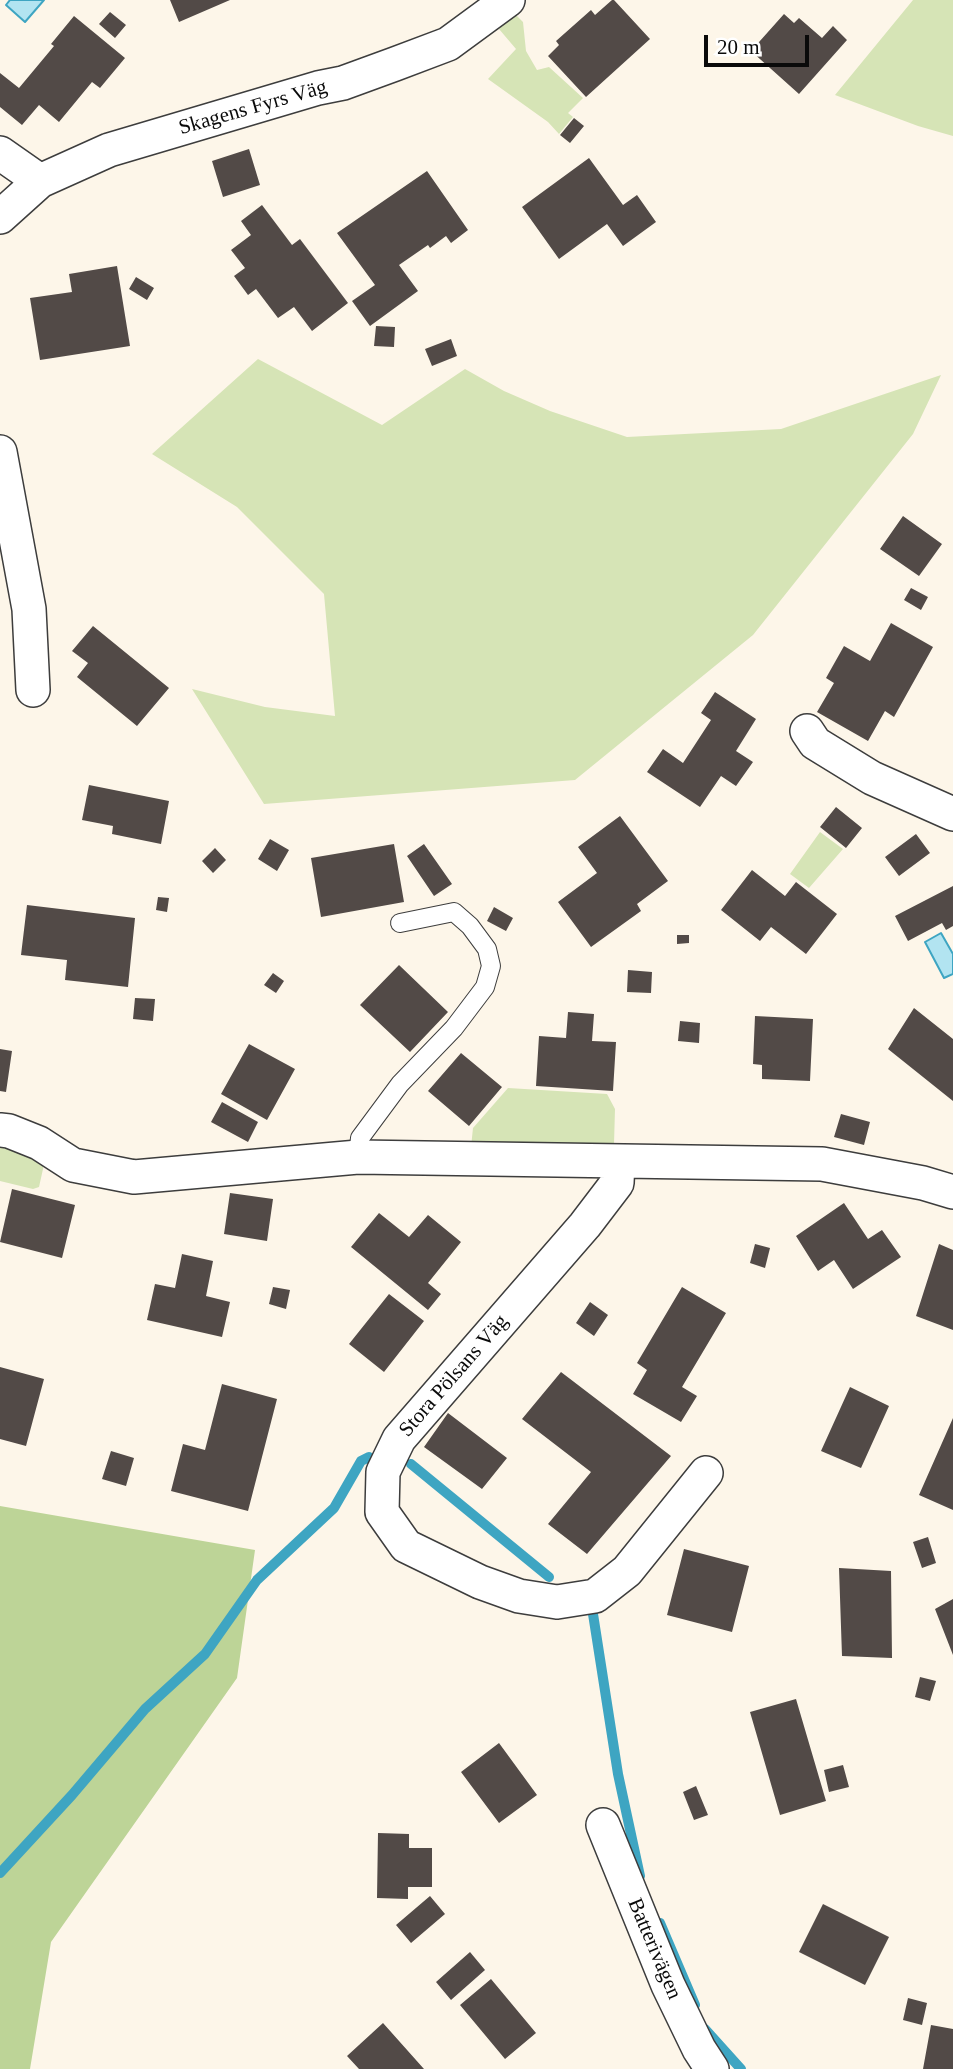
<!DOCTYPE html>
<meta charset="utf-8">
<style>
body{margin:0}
#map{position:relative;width:953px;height:2069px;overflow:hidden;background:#fdf6e9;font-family:"Times New Roman",serif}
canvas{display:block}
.scale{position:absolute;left:704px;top:35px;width:105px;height:32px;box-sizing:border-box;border:4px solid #0a0a0a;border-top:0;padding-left:9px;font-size:21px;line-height:24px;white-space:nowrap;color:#0a0a0a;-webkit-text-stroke:5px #fff;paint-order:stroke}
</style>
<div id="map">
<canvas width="953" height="2069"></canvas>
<div class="scale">20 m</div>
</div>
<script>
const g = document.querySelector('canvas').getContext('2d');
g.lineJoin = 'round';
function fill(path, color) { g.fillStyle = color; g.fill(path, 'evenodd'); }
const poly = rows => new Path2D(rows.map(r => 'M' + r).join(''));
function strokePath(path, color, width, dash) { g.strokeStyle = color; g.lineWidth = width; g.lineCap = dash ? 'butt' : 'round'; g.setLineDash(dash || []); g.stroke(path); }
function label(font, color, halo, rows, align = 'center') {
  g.font = font + ' "Times New Roman",serif'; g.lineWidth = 7; g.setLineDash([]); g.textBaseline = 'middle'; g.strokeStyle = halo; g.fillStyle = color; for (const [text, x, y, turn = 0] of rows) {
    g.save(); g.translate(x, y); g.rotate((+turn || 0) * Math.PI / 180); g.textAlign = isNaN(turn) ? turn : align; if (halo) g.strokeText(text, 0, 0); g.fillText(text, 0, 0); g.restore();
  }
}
const green = poly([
 [913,0,953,0,953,136,918,126,835,95],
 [514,13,523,22,526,51,537,70,549,67,583,98,568,113,573,117,559,134,548,122,488,79,516,49,499,29],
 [258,359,382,425,465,369,504,391,550,411,627,437,781,429,941,375,913,434,753,635,575,780,264,804,192,689,265,707,335,716,324,594,237,507,152,454],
 [820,832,843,849,809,888,790,874],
 [508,1088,607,1094,615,1109,614,1144,610,1147,471,1147,473,1128],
 [0,1137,45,1160,39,1187,33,1189,0,1181]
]);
const forest = poly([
 [0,1506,255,1550,237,1678,51,1942,30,2069,0,2069]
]);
const water = poly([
 [10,0,44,0,25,22,6,5,10,0],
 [941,933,953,954,953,974,944,978,925,942,941,933]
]);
const stream = poly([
 [411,1464,549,1577],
 [593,1614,618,1774,640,1876],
 [0,1873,72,1795,145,1709,205,1654,257,1580,334,1508,361,1461,369,1457],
 [660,1923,695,2005],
 [705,2029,741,2069]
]);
const building = poly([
 [170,0,230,0,179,22],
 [612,0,614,0,650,39,586,97,548,56,559,45,556,41,591,10,595,15],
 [110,12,126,25,115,38,99,24],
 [784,14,794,23,799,18,822,38,833,26,847,40,799,94,751,51],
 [74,16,125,58,100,88,92,82,59,122,39,105,22,125,0,107,0,73,19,88,54,46,51,44],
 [574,118,584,126,570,143,560,135],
 [249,149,260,185,223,197,212,161],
 [589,158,623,205,637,195,656,222,623,246,607,224,559,259,522,207],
 [427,171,468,230,451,243,446,236,430,248,428,245,399,265,418,291,370,326,352,301,375,285,337,233],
 [262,205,292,245,300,239,348,303,312,331,294,307,278,318,256,289,248,295,234,276,245,268,231,250,251,235,241,221],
 [117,266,130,346,40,360,30,298,72,292,69,274],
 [136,277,154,288,147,300,129,289],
 [376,326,395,327,394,347,374,346],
 [451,339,457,356,432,366,425,349],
 [903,516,942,544,919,576,880,549],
 [911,588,928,597,921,610,904,600],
 [891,623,933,647,894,717,885,711,868,741,817,712,834,683,826,678,844,646,870,661],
 [93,626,169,688,137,726,77,677,88,663,72,651],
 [715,692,756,719,736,751,753,762,736,786,721,776,700,807,647,772,663,749,683,763,711,720,701,713],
 [89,785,169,801,161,844,112,834,113,826,82,820],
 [836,807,862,828,846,848,820,827],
 [620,816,668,881,637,904,641,911,591,947,558,902,597,873,578,847],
 [916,834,930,853,899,876,885,857],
 [270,839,289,850,277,871,258,859],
 [394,844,404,902,321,917,311,858],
 [424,844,452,884,434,896,407,856],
 [215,848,226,860,213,873,202,861],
 [752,870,785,896,796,882,837,914,806,954,771,927,760,941,721,910],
 [953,886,953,926,946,930,942,923,908,941,895,916],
 [158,897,169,898,167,912,156,910],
 [27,905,135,918,128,987,65,980,67,960,21,955],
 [494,907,513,918,506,931,487,921],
 [677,935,689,935,689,943,677,944],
 [399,965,448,1012,410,1052,360,1005],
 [628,970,652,972,651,993,627,992],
 [273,973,284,981,276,993,264,985],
 [135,998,155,999,153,1021,133,1019],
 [914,1008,953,1039,953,1101,888,1049],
 [568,1012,594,1014,592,1041,616,1042,613,1091,536,1086,539,1036,566,1038],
 [755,1016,813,1019,810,1081,762,1079,762,1065,753,1064],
 [680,1021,700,1023,699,1043,678,1041],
 [249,1044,295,1069,267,1120,221,1094],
 [0,1049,12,1051,6,1092,0,1091],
 [461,1053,502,1087,469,1126,428,1091],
 [222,1102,258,1122,248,1142,211,1122],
 [841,1114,870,1122,864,1145,834,1137],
 [12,1189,75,1205,62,1258,0,1242],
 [230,1193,273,1199,267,1241,224,1234],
 [844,1203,868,1239,882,1230,901,1257,853,1289,834,1260,818,1271,796,1236],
 [379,1213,409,1237,428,1215,461,1242,428,1283,441,1294,428,1310,351,1247],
 [755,1244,770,1248,765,1268,750,1263],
 [939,1244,953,1250,953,1330,916,1316],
 [182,1254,213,1261,206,1296,230,1302,222,1337,147,1320,155,1284,175,1288],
 [273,1287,290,1290,286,1309,269,1304],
 [682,1287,726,1313,682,1387,697,1396,681,1422,633,1394,647,1370,637,1363],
 [389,1294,424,1321,384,1372,349,1344],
 [590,1302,608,1315,594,1336,576,1323],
 [0,1367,44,1379,26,1446,0,1439],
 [561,1372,671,1456,587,1554,548,1524,591,1472,522,1419],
 [222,1384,277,1399,248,1511,171,1491,183,1444,205,1450],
 [850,1387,889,1406,861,1468,821,1451],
 [448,1413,507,1458,482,1489,424,1447],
 [953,1418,953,1510,919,1495],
 [111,1451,134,1458,126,1486,102,1479],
 [928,1537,936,1563,922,1568,913,1542],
 [684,1549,749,1566,732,1632,667,1615],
 [839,1568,891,1571,892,1658,842,1656],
 [953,1599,953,1655,935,1609],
 [920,1677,936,1681,930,1701,915,1697],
 [796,1699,826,1801,780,1815,750,1712],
 [499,1743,537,1795,499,1823,461,1772],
 [843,1765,849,1787,829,1792,824,1770],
 [696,1786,708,1815,694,1820,683,1792],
 [378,1833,409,1834,409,1848,432,1848,432,1887,408,1887,408,1899,377,1898],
 [430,1896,445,1914,411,1943,396,1925],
 [823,1904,889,1937,865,1985,799,1952],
 [470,1952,485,1970,451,2000,436,1982],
 [491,1979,536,2033,505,2059,460,2005],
 [908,1998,927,2003,922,2025,903,2020],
 [383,2023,424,2069,359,2069,347,2056],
 [931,2025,953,2029,953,2069,923,2069]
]);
const lane = poly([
 [358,1157,360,1138,400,1084,454,1028,485,987,491,966,487,949,470,926,454,912,400,923]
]);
const street = poly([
 [0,153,40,181],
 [0,217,40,181,109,150,318,88,343,83,395,64,448,44,508,0],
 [0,452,29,609,33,690],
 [807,731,815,743,872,778,953,814],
 [0,1130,9,1131,39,1143,73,1165,134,1177,358,1157,822,1164,923,1183,953,1192],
 [618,1161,617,1183,585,1225,399,1439,383,1472,382,1512,406,1546,480,1582,519,1596,557,1602,595,1596,627,1571,706,1473],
 [603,1825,668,1985,699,2049,712,2069]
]);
const streetNames = [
 ["Skagens Fyrs Väg",253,108,-16],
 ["Stora Pölsans Väg",454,1376,-49],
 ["Batterivägen",654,1949,67]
];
fill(green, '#d6e4b6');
fill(forest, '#bdd497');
fill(water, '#b2e4f1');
strokePath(water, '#3ea5c2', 2);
strokePath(stream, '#3ea5c2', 10);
fill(building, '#524a47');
strokePath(lane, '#3d3d3d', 20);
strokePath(street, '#3d3d3d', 36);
strokePath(lane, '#fff', 18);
strokePath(street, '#fff', 33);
label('21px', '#0a0a0a', '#fff', streetNames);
</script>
